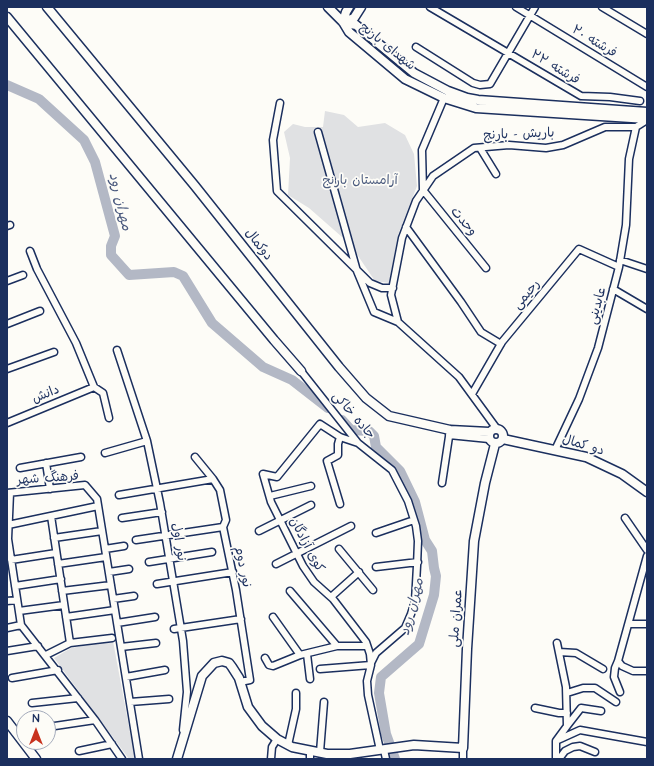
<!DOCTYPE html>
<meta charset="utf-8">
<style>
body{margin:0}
#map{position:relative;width:654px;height:766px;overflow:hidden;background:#fdfcf7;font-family:"Architects Daughter",sans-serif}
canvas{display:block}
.frame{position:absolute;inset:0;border:8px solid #1b2f5e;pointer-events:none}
.north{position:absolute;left:16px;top:710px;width:40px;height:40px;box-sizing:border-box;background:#fdfcf7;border:1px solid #a3aaba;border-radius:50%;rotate:0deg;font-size:11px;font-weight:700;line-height:16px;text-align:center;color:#1b2f5e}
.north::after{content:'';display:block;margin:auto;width:14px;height:18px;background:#c8321e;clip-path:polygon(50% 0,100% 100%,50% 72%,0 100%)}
</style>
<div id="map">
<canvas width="654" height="766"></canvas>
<div class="frame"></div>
<div class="north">N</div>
</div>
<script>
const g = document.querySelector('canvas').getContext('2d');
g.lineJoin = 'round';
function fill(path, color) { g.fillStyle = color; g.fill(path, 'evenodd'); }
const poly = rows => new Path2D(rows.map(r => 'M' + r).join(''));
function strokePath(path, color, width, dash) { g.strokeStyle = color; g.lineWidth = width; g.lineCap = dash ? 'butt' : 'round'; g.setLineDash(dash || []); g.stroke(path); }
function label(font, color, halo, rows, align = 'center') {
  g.font = font + ' "Architects Daughter","Playpen Sans Arabic",sans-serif'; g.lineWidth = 3.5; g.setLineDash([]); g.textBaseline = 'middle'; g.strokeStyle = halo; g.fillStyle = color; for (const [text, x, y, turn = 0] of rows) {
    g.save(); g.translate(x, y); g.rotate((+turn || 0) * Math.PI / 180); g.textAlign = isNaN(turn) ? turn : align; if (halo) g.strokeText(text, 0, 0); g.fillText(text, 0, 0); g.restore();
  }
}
const green = poly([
 [325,111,344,115,358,127,385,123,405,135,414,154,417,186,398,235,389,283,375,281,350,244,309,208,288,195,290,158,284,132,293,124,305,127,323,127],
 [113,641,135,759,129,759,54,658,71,648]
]);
const river = poly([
 [7,85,39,99,84,140,95,162,115,236,111,246,111,255,129,275,174,272,183,276,212,323,263,367,292,380,328,408],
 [342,420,351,430,369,431,374,436,376,447,400,471,415,502,425,540,432,551,434,568,436,576,434,595,419,644,381,677,379,693,386,734,395,759]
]);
const minor = poly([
 [430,7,581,96,610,97,640,101],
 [516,7,647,87],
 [602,7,647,34],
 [416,47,473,83,480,85,490,84,535,7],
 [444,98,422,150,423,190,486,268],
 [280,103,273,140,277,191,370,283,382,288,393,288],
 [318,132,357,271,374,312,398,322],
 [480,148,496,174],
 [7,226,10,225],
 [406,227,461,302,481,332,501,344],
 [30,251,37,269,76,343,94,387,103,393,109,418],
 [620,260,647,269],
 [7,281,23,275],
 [613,289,647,309],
 [7,324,40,311],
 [117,350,147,441,160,503,183,641,187,692,183,730],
 [7,369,54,352],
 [301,371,358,443,392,470,408,501,416,526,418,541,417,566,415,601,411,614,405,628,376,653,371,663],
 [472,394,502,342,579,249,619,267],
 [7,423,94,387],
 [497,429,459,377,398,322,391,295,402,238,416,201,433,176,474,148,509,145,546,148,563,145,605,127,636,127,647,120],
 [449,435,489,439],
 [358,443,340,437,320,424,277,477,263,474,271,502,303,566,314,582,333,599,366,642,370,654,371,665,367,681,368,695,380,750],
 [555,450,579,399,598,348,619,267,626,225,629,159,636,127],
 [105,453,147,441],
 [195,457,213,479,220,490,226,520,223,527,236,590,250,680,240,682],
 [46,463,50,489],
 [20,468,81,457],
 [442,483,450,430],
 [7,493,85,485,97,499,139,759],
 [10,493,8,539,21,625,95,720,122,759],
 [119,495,213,479],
 [270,496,311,486],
 [340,504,327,461,338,455,338,444,340,437],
 [122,518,162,512],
 [625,518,647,550],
 [8,525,98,506],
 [259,531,311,505],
 [376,533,414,520],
 [54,538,102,531],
 [136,540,223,527],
 [105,549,124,546],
 [339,549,373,590],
 [647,556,618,661,622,666,633,671,647,671],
 [11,560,56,553],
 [149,562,212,552],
 [58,564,106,557],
 [276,564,351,526],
 [376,567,418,562],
 [109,572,129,569],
 [157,584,233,572],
 [15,586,61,579],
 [62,591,111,585],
 [290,591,337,646,367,646],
 [331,597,359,572],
 [113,599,134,596],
 [7,601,17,600],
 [19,611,64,605],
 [66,617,115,610],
 [273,617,300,655],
 [117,623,155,617],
 [629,624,647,624],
 [7,628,21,625],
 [174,629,241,619],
 [70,643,112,638],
 [121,647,156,643],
 [7,651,38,646],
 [559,652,576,653,603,669],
 [307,654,310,679],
 [46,655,70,643,51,516],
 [265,658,269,665,273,666,300,655,337,646],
 [618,661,615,668,614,677,620,692],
 [320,669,371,665],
 [126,677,165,670],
 [12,678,58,670],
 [567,693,583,688,595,688,616,702],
 [130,702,169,699],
 [32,703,78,698],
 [535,708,559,713,567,713],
 [567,726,581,708,601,711],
 [48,727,95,720],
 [558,740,580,730,647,742],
 [288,745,296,709,296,693],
 [463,748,463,759],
 [384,750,386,759],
 [79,751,112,744],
 [310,751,310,759],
 [320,752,324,702],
 [271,759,272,747,277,739],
 [556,759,556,741,567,726,566,687,557,643],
 [559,759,565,751,573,747,580,746,595,752]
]);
const major = poly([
 [47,7,195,186,339,367,366,398,389,416,450,430,489,432],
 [328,7,343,22],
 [349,7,346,12,343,22,349,32,405,79,444,98,476,108,647,119],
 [7,17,274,340,301,371],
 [343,22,356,25,414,73,448,91,467,98,478,100,647,112],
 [344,22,354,18,361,7],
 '489 436a7 7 0 1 1 14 0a7 7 0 1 1-14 0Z',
 [503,439,586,457,622,474,647,492],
 [7,721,36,759],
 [177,759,202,676,214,663,222,661,229,663,232,667,239,678,248,707,262,726,277,739,292,747,327,754,350,754,414,745,463,748,467,649,474,541,485,483,495,444]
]);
const streetNames = [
 ["۲۰ فرشته",594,42,31],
 ["شهدای بارنج",387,47,39],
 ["۲۲ فرشته",555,68,31],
 ["باریش - بارنج",519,135,-2],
 ["وحدت",463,222,50],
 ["دوکمال",258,245,52],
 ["رحیمی",527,295,-50],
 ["عابدینی",598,306,-75],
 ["دانش",46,395,-22],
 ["جاده خاکی",353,416,49],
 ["دو کمال",583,446,17],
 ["فرهنگ شهر",48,479,-4],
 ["نور اول",178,542,81],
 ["کوی آزادگان",306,545,62],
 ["نور دوم",242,567,78],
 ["عمران ملی",457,618,-86]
];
const parkNames = [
 ["آرامستان بارنج",360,181]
];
const waterNames = [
 ["مهران رود",119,202,77],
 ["مهران رود",413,607,-75]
];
fill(green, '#e0e1e3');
strokePath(river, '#b3b8c5', 10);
strokePath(minor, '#1b2f5e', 9);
strokePath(major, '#1b2f5e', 11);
strokePath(minor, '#fdfcf7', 6);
strokePath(major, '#fdfcf7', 8);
label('13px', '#1b2f5e', '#fdfcf7', streetNames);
label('13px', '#4c5c7f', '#fdfcf7', parkNames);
label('italic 14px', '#49587d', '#fdfcf7', waterNames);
</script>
